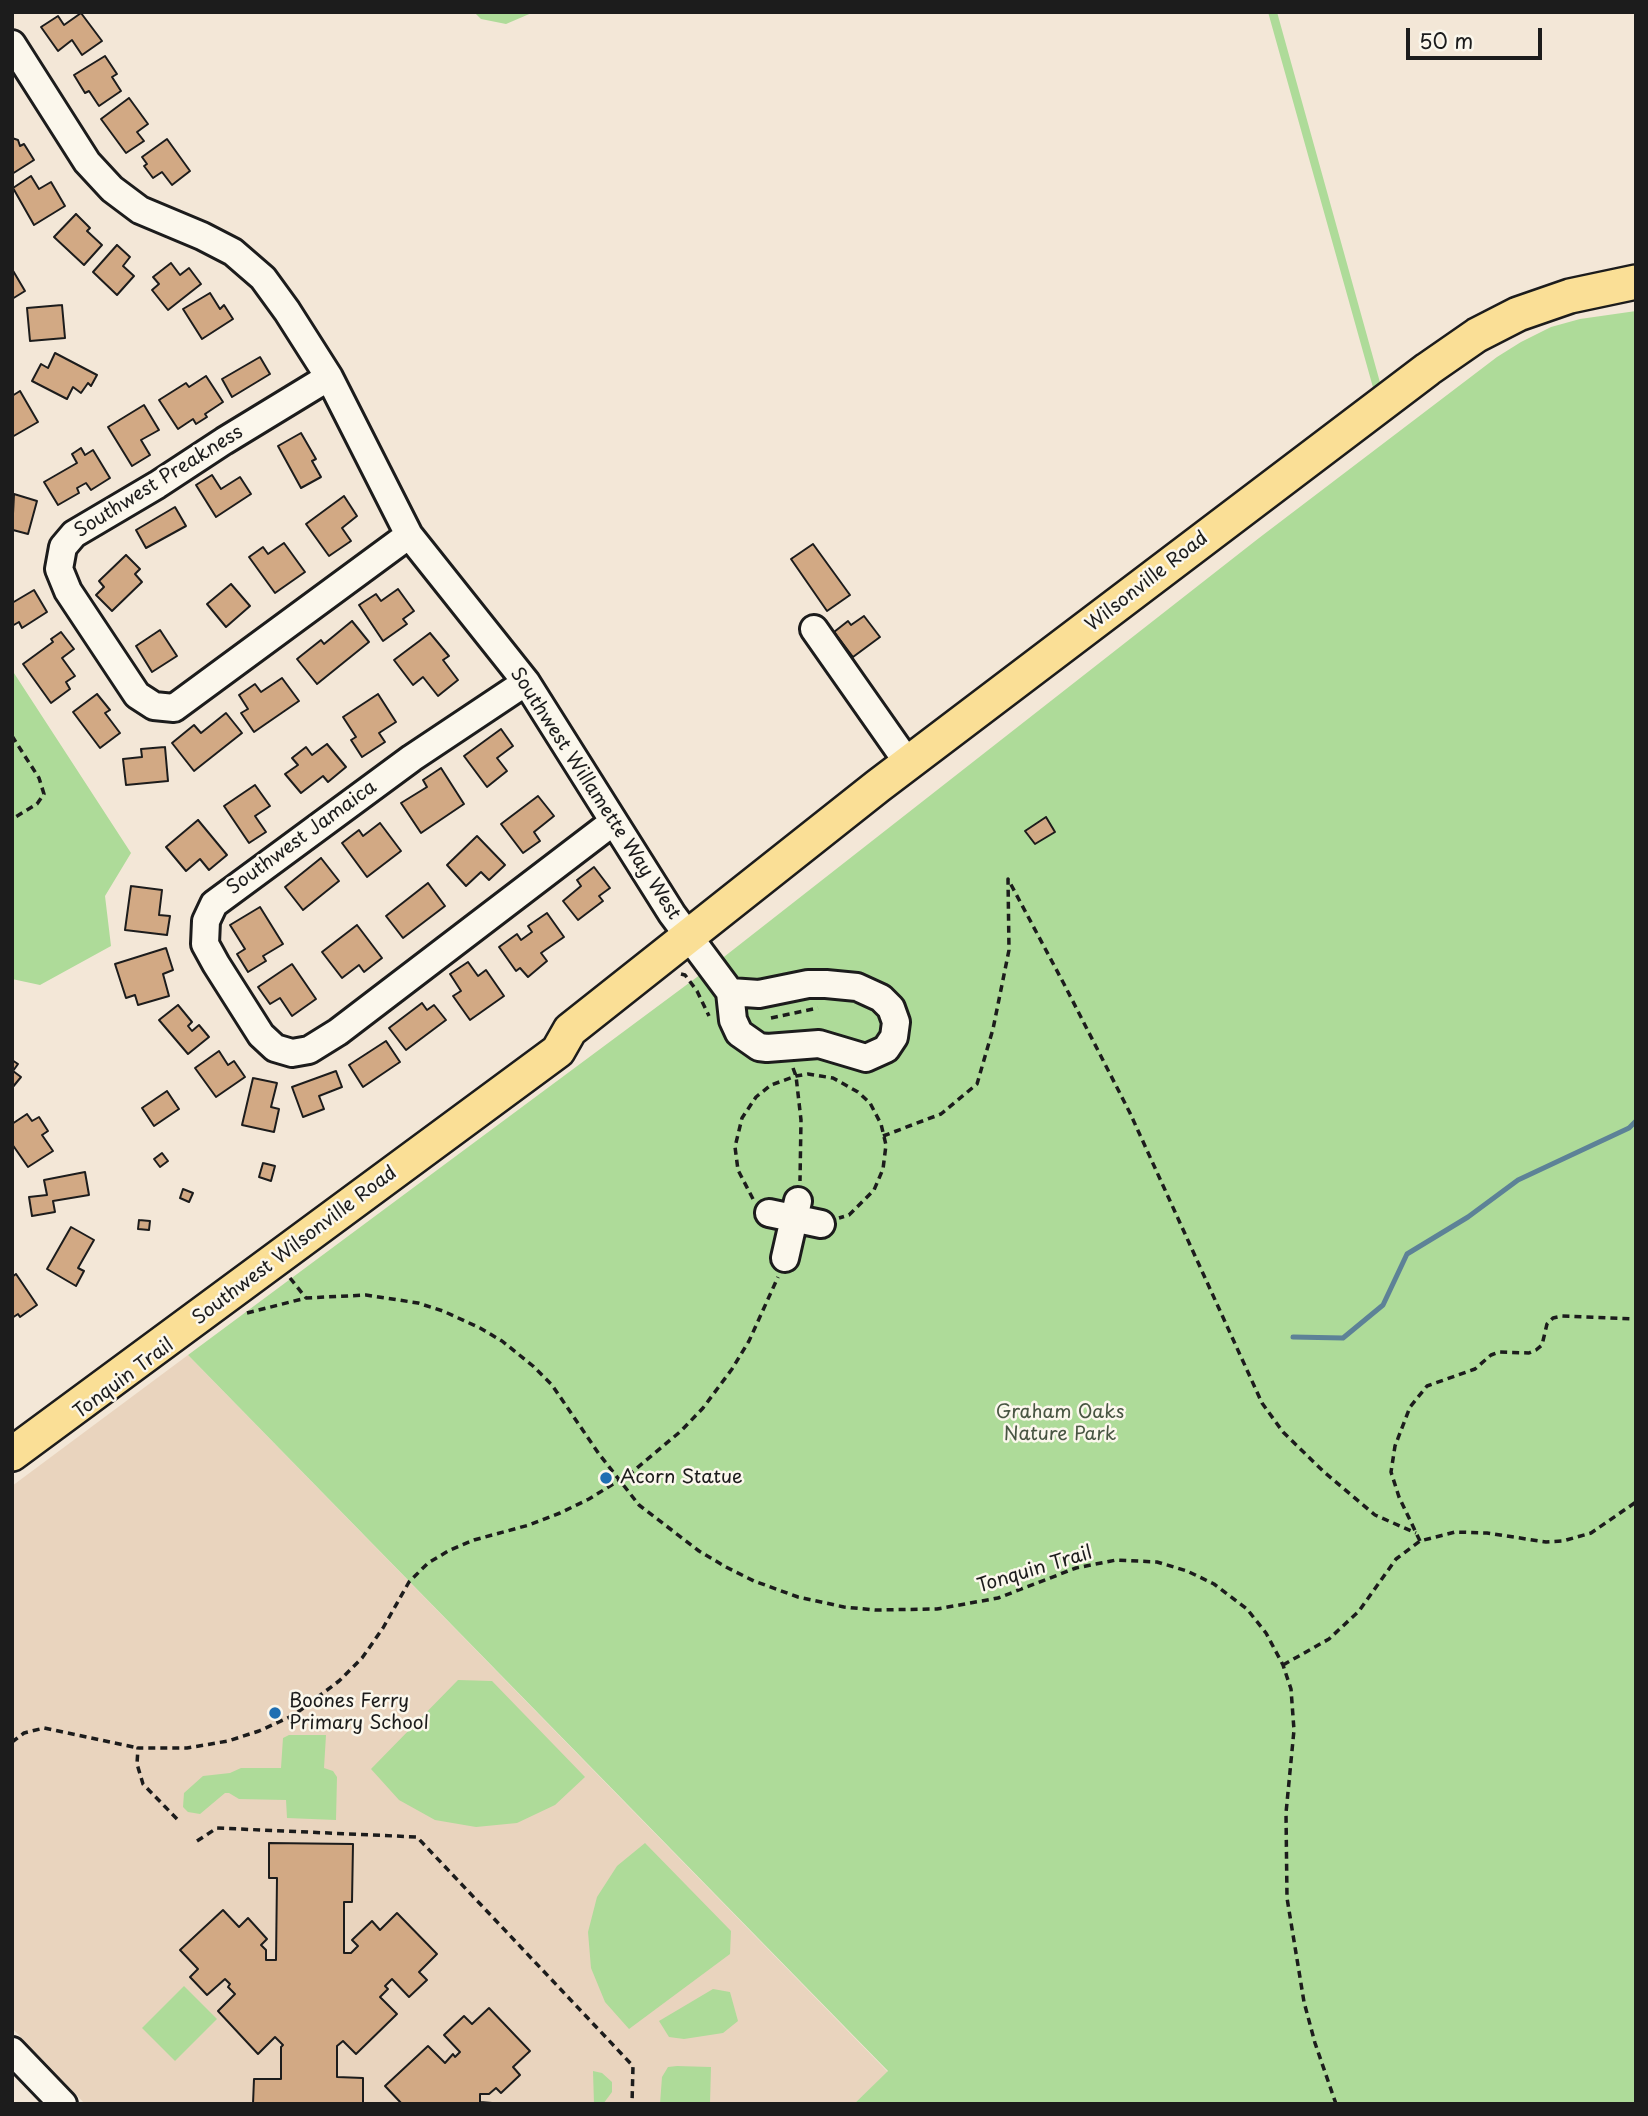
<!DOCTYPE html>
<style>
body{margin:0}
#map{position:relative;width:1648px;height:2116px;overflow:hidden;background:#f3e7d7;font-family:"Playpen Sans",sans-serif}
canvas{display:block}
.frame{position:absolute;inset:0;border:14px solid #1c1c1c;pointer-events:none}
.scale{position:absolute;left:1406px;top:28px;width:136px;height:32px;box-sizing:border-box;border:4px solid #1c1c1c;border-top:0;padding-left:9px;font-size:21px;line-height:24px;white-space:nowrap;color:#1c1c1c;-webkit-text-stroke:5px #fbf7ec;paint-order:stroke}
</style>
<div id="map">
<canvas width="1648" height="2116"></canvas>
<div class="frame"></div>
<div class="scale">50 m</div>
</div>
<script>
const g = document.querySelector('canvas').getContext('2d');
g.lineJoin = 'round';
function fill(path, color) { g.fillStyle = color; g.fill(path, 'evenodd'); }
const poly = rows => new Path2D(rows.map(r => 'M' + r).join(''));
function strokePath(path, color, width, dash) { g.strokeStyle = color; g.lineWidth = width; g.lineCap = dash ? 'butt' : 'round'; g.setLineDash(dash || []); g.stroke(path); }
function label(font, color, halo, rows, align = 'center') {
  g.font = font + ' "Playpen Sans",sans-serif'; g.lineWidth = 5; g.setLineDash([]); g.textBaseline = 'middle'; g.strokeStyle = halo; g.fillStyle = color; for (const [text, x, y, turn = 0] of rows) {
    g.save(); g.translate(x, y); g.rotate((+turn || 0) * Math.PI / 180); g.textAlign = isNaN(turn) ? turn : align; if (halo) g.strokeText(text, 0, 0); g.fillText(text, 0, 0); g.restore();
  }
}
const built = poly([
 [188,1355,888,2072,854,2104,85,2104,12,2028,12,1486]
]);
const green = poly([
 [474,12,534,12,506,24,481,19],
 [1268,12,1277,12,1381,386,1374,391],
 [1636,311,1636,2104,854,2104,888,2071,188,1355,720,960,1259,538,1497,357,1521,342,1551,327,1580,319],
 [12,670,131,853,105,896,111,946,40,985,12,979],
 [458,1680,492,1681,585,1777,555,1805,517,1823,476,1827,435,1820,399,1800,371,1769],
 [289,1735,326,1735,324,1768,333,1771,337,1777,336,1820,287,1818,286,1800,239,1799,229,1793,225,1793,200,1814,188,1812,183,1807,184,1793,203,1776,230,1773,241,1768,281,1768,283,1738],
 [645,1843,731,1931,730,1954,629,2029,605,2002,591,1968,588,1932,597,1897,617,1866],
 [184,1986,217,2019,175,2061,142,2028],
 [713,1989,730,1992,738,2021,723,2033,684,2039,669,2037,659,2021],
 [677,2066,711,2067,710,2104,660,2104,662,2077,668,2067],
 [593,2071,602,2073,612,2082,612,2092,603,2104,594,2104]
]);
const stream = poly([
 [1293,1337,1343,1338,1383,1305,1407,1254,1468,1217,1518,1180,1629,1128,1636,1121]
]);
const building = poly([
 [81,13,102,41,82,55,72,40,58,51,41,27,58,16,64,25,81,13],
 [105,56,117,74,112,77,121,91,99,106,89,91,85,93,74,75,105,56],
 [129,98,148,124,137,132,144,141,126,153,101,119,129,98],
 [12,138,18,140,20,146,24,144,34,160,12,174,12,138],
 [167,139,190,171,172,185,162,172,153,178,144,166,147,164,142,157,167,139],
 [31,176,39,189,51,182,65,206,34,225,13,188,31,176],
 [76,214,90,228,87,231,102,245,84,265,54,237,76,214],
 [117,245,130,257,123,266,134,276,117,295,93,272,117,245],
 [171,263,180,275,189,268,201,284,168,310,152,290,159,284,153,277,171,263],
 [12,269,25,291,12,299,12,269],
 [210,293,220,309,224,305,233,319,202,339,183,309,210,293],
 [62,305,65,338,30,341,27,308,62,305],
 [55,353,97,375,91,386,88,383,81,393,73,387,67,399,32,381,41,364,48,368,55,353],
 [260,357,270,374,232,397,222,379,260,357],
 [206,376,223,402,205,414,207,417,196,424,193,419,178,429,159,400,186,383,189,387,206,376],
 [20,391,38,422,12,437,12,396,20,391],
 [144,405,159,430,141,440,150,455,132,466,108,427,144,405],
 [301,433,316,459,312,461,321,477,301,488,278,446,301,433],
 [81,448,85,455,93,450,110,478,91,490,86,483,77,488,79,493,58,505,44,482,77,463,72,454,81,448],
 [212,475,221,489,240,477,251,494,216,517,196,485,212,475],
 [14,494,37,501,28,534,13,530,12,533,14,494],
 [344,496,357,516,342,528,351,541,329,556,306,524,344,496],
 [175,507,186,526,146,548,136,530,175,507],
 [284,543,305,572,275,593,249,557,263,547,268,554,284,543],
 [813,544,850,595,827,611,791,559,813,544],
 [126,555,140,569,135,574,142,582,112,611,96,595,104,587,99,581,126,555],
 [231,584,250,606,226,627,207,604,231,584],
 [398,589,414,611,403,619,407,624,383,641,359,605,376,594,381,601,398,589],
 [34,590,47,612,22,628,19,622,12,626,12,603,34,590],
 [864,616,880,637,853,657,834,632,848,621,851,625,864,616],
 [352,621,369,642,317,684,297,659,321,640,324,644,352,621],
 [160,630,177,656,152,672,136,646,160,630],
 [61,632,74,649,62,658,75,676,66,682,70,689,51,703,23,664,53,642,51,639,61,632],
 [430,633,449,656,443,660,458,680,438,696,423,677,413,685,394,660,430,633],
 [282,678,299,701,254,732,241,713,248,709,239,695,255,684,261,692,282,678],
 [97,694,110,710,105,713,120,733,100,748,73,712,97,694],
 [378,694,396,722,379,733,385,742,362,757,351,740,356,737,343,717,378,694],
 [226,713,242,733,194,771,172,743,194,725,201,733,226,713],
 [501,729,513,746,497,758,507,771,487,787,464,756,501,729],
 [327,744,346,767,328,782,323,776,301,793,285,774,298,765,292,758,306,747,312,755,327,744],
 [165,747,168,781,126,785,123,759,142,757,141,749,165,747],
 [441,768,464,804,421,833,401,803,427,787,423,780,441,768],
 [255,785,270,806,255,816,266,832,249,843,224,806,255,785],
 [538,796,554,816,534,832,540,841,523,853,501,824,538,796],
 [1046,817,1055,832,1035,844,1025,831,1046,817],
 [198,820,227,855,209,870,200,859,186,871,166,847,198,820],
 [380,823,401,851,367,877,342,843,359,830,363,836,380,823],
 [477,836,505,865,489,880,481,872,466,886,447,865,477,836],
 [321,858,339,881,303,910,285,887,321,858],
 [594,867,610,888,599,896,603,901,578,920,563,901,581,886,577,880,594,867],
 [428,883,445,906,403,938,386,916,428,883],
 [131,886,162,890,159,915,170,916,167,935,125,930,131,886],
 [260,907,283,944,263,956,266,961,248,972,237,954,245,949,230,925,260,907],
 [547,913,564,937,541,953,547,961,528,977,520,968,516,971,499,947,517,934,521,940,532,932,528,926,547,913],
 [357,925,382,958,364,972,359,965,342,978,322,952,357,925],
 [166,948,173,970,163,974,169,996,138,1005,135,995,126,998,115,964,166,948],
 [468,962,478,976,486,970,504,996,470,1020,453,996,461,991,450,974,468,962],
 [292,964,316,999,292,1016,280,998,270,1004,258,987,292,964],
 [422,1003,427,1010,434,1005,446,1020,406,1050,389,1028,422,1003],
 [178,1005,192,1022,188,1026,192,1031,199,1025,209,1037,188,1054,159,1020,178,1005],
 [386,1041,400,1062,363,1087,349,1065,386,1041],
 [219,1051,228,1065,234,1061,245,1077,216,1097,195,1068,219,1051],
 [12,1060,18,1064,13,1071,21,1077,12,1088,12,1060],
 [336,1071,342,1087,319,1096,324,1109,303,1117,292,1087,336,1071],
 [253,1078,277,1083,271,1107,279,1109,274,1132,242,1125,253,1078],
 [167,1091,179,1109,154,1126,142,1108,167,1091],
 [27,1114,32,1121,39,1117,48,1131,42,1135,53,1151,28,1167,12,1144,12,1124,27,1114],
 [162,1153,168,1161,160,1167,154,1159,162,1153],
 [263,1163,275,1166,271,1181,259,1177,263,1163],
 [85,1172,89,1195,53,1201,55,1212,32,1216,29,1197,47,1195,44,1180,85,1172],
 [183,1189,193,1193,189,1202,180,1198,183,1189],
 [139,1220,150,1221,149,1230,138,1229,139,1220],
 [71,1227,94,1240,78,1268,84,1271,76,1286,47,1269,71,1227],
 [16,1274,37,1305,20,1317,18,1314,12,1318,12,1277,16,1274],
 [269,1843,353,1844,352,1902,344,1902,344,1953,351,1953,358,1946,352,1940,372,1921,380,1930,397,1913,437,1954,419,1972,427,1980,409,1997,392,1979,385,1986,388,1989,380,1997,397,2014,356,2054,343,2041,337,2046,337,2077,363,2078,363,2104,253,2104,254,2079,281,2079,281,2047,283,2045,275,2037,258,2054,218,2011,235,1994,228,1987,230,1984,225,1979,207,1995,190,1977,198,1969,180,1950,223,1910,239,1927,248,1918,267,1939,261,1945,266,1950,266,1960,276,1960,277,1878,269,1878,269,1843],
 [489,2008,530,2051,513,2067,520,2075,501,2093,496,2088,489,2094,480,2094,480,2102,504,2104,402,2104,385,2086,428,2046,445,2063,453,2054,455,2057,460,2052,444,2035,464,2016,472,2024,489,2008]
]);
const path = poly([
 [12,736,39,778,44,794,37,804,12,819],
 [681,974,685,975,697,991,709,1016],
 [771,1018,818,1008],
 [793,1068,796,1076,801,1120,800,1181],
 [883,1136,941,1114,977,1084,993,1029,1009,950,1008,879,1064,984,1130,1113,1262,1403,1283,1432,1324,1472,1375,1515,1416,1533],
 [753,1199,738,1170,735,1147,742,1118,756,1097,771,1085,796,1076,808,1074,833,1078,858,1092,870,1103,881,1124,886,1145,883,1169,874,1190,849,1215,839,1218],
 [290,1278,306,1298],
 [247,1313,306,1298,366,1295,418,1303,443,1311,480,1328,502,1341,533,1366,552,1385,599,1454,639,1505,699,1551,726,1567,754,1581,798,1597,844,1607,875,1610,937,1609,998,1598,1076,1568,1116,1560,1157,1562,1187,1571,1214,1584,1247,1609,1266,1633,1283,1665,1291,1689,1294,1730,1286,1813,1287,1898,1304,2002,1315,2043,1336,2104],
 [1420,1541,1399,1497,1391,1472,1395,1446,1410,1407,1427,1386,1475,1369,1491,1355,1499,1352,1529,1353,1536,1350,1542,1345,1547,1324,1553,1318,1562,1316,1636,1319],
 [1283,1665,1329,1639,1359,1611,1396,1559,1420,1541,1455,1532,1487,1533,1546,1542,1563,1541,1591,1533,1636,1502],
 [12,1742,24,1733,44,1728,138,1748],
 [177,1819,143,1784,137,1764,138,1748,187,1748,228,1741,259,1731,294,1715,339,1681,362,1658,383,1628,409,1582,428,1563,450,1550,474,1540,529,1525,560,1513,589,1499,631,1473,681,1431,703,1408,732,1369,749,1341,778,1277],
 [197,1841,217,1828,417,1837,633,2066,632,2104]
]);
const minor = poly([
 [12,44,87,162,112,189,140,210,202,236,233,252,263,278,287,311,329,377,409,535,526,682,672,914,730,992,733,1020,739,1033,759,1047,767,1048,819,1044,866,1058,886,1049,894,1037,896,1022,891,1008,881,998,857,987,826,984,808,984,759,994,730,992],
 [329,377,224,441,157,485,74,534,63,547,59,569,68,591,137,695,154,706,174,708,409,535],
 [814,629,908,763],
 [526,682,412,758,214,904,206,921,205,944,216,964,261,1035,275,1048,292,1053,309,1050,338,1032,613,822],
 [769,1213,821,1224],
 [785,1258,798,1201],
 [12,2051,63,2104]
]);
const major = poly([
 [12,1454,558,1051,570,1030,878,786,1428,369,1477,335,1518,314,1570,296,1636,282]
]);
const markers = [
 [606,1478,7,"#1f6fb2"],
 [275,1713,7,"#1f6fb2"]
];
const streetNames = [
 ["Southwest Preakness",159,482,-32],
 ["Wilsonville Road",1147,582,-38],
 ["Southwest Willamette Way West",595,794,57],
 ["Southwest Jamaica",302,838,-36],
 ["Southwest Wilsonville Road",295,1246,-37],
 ["Tonquin Trail",124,1379,-37],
 ["Tonquin Trail",1035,1570,-17]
];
const parkNames = [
 ["Graham Oaks",1060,1413],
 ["Nature Park",1060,1435]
];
const poiNames = [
 ["Acorn Statue",620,1478],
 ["Boones Ferry",289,1702],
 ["Primary School",289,1724]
];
fill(built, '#e9d4be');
fill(green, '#aedb99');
strokePath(stream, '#5d8297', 5);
fill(building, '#d2a984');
strokePath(building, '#1c1c1c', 2);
strokePath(minor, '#1c1c1c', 32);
strokePath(major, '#1c1c1c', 38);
strokePath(path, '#1c1c1c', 3.5, [7, 5]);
strokePath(minor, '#fbf7ec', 26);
strokePath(major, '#fadf96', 33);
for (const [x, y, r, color] of markers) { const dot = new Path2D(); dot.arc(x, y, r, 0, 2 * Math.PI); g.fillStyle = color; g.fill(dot); strokePath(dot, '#fbf7ec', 2.5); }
label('19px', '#1c1c1c', '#fbf7ec', streetNames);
label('19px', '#485542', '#fbf7ec', parkNames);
label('19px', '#1c1c1c', '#fbf7ec', poiNames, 'left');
</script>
